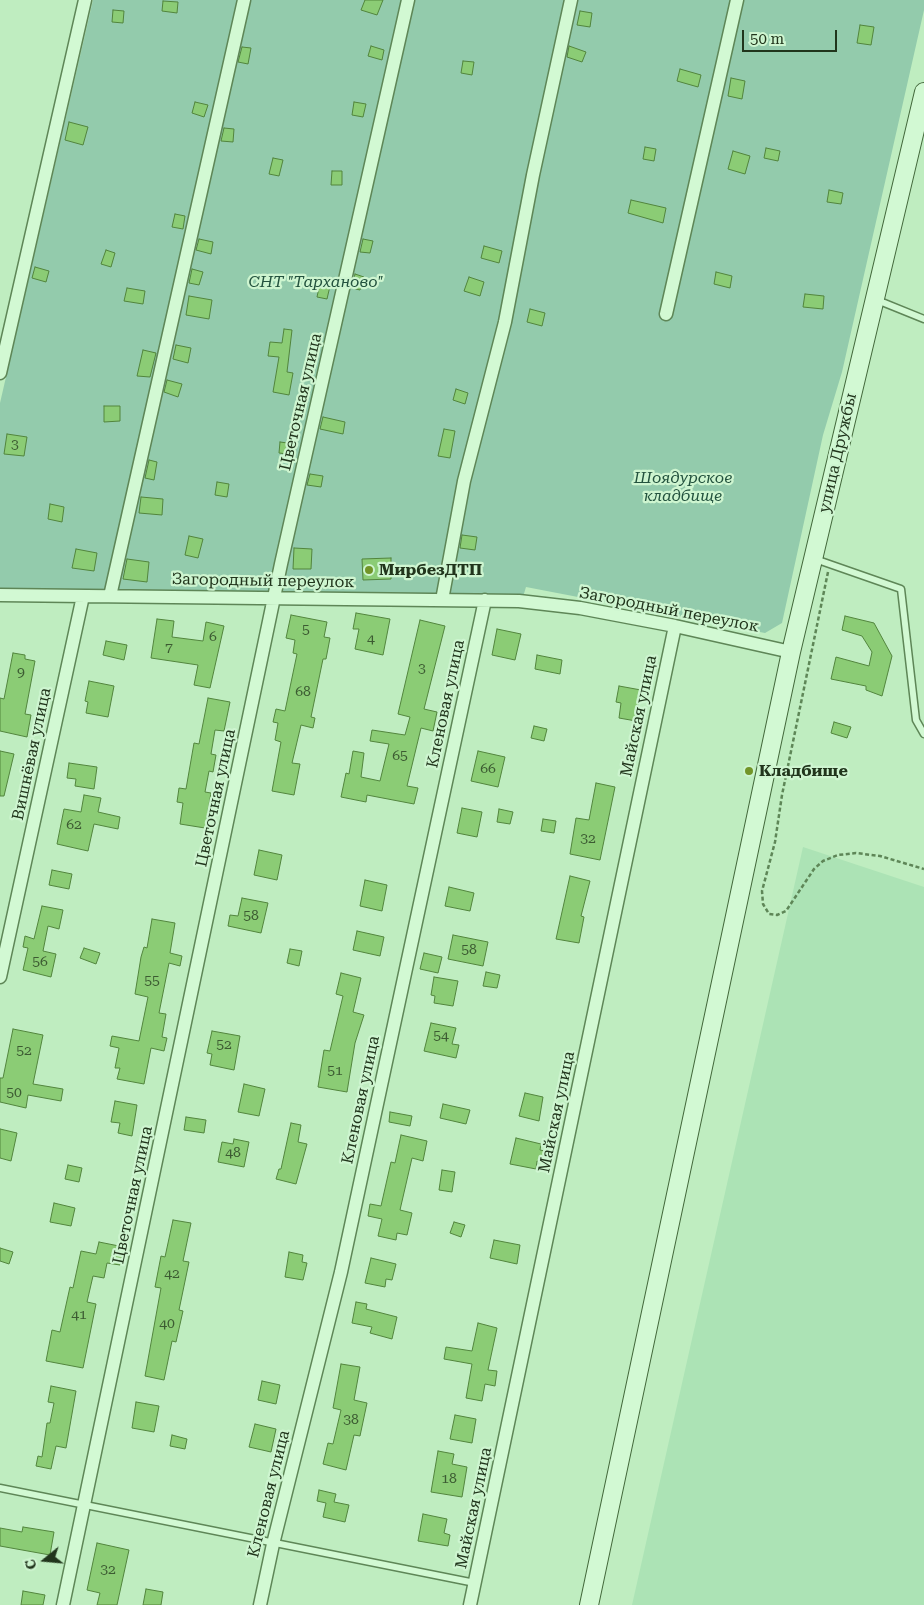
<!DOCTYPE html>
<meta charset="utf-8">
<style>
body{margin:0}
#map{position:relative;width:924px;height:1605px;overflow:hidden;background:#bfedc0;font-family:"Roboto Serif",serif}
canvas{display:block}
.north{position:absolute;left:20px;top:1535px;width:50px;height:50px;-webkit-text-stroke:4px #cef5d0;paint-order:stroke;rotate:253deg;font-size:14px;font-weight:700;line-height:20px;text-align:center;color:#21351c}
.north::after{content:'';display:block;margin:auto;width:18px;height:22px;background:#21351c;clip-path:polygon(50% 0,100% 100%,50% 72%,0 100%)}
.scale{position:absolute;left:742px;top:30px;width:95px;height:22px;box-sizing:border-box;border:2px solid #21351c;border-top:0;padding-left:6px;font-size:15px;line-height:18px;white-space:nowrap;color:#21351c;-webkit-text-stroke:4px #cef5d0;paint-order:stroke}
</style>
<div id="map">
<canvas width="924" height="1605"></canvas>
<div class="north">С</div>
<div class="scale">50 m</div>
</div>
<script>
const g = document.querySelector('canvas').getContext('2d');
g.lineJoin = 'round';
function fill(path, color) { g.fillStyle = color; g.fill(path, 'evenodd'); }
const poly = rows => new Path2D(rows.map(r => 'M' + r).join(''));
function strokePath(path, color, width, dash) { g.strokeStyle = color; g.lineWidth = width; g.lineCap = dash ? 'butt' : 'round'; g.setLineDash(dash || []); g.stroke(path); }
function label(font, color, halo, rows, align = 'center') {
  g.font = font + ' "Roboto Serif",serif'; g.lineWidth = 4.5; g.setLineDash([]); g.textBaseline = 'middle'; g.strokeStyle = halo; g.fillStyle = color; for (const [text, x, y, turn = 0] of rows) {
    g.save(); g.translate(x, y); g.rotate((+turn || 0) * Math.PI / 180); g.textAlign = isNaN(turn) ? turn : align; if (halo) g.strokeText(text, 0, 0); g.fillText(text, 0, 0); g.restore();
  }
}
const farmland = poly([
 [803,847,924,887,924,1605,632,1605]
]);
const green = poly([
 [93,0,924,0,924,10,842,372,823,435,782,623,765,633,526,587,523,597,0,593,0,403]
]);
const building = poly([
 [365,0,383,0,377,15,361,10,365,0],
 [163,1,178,2,177,13,162,11,163,1],
 [113,10,124,11,123,23,112,22,113,10],
 [580,11,592,13,590,27,577,25,580,11],
 [860,25,874,27,871,45,857,43,860,25],
 [371,46,384,50,382,60,368,56,371,46],
 [569,46,586,52,582,62,567,57,569,46],
 [242,47,251,48,248,64,238,62,242,47],
 [463,61,474,62,472,75,461,73,463,61],
 [680,69,701,75,698,87,677,81,680,69],
 [731,78,745,81,742,99,728,96,731,78],
 [195,102,208,105,204,117,192,113,195,102],
 [354,102,366,104,363,117,352,115,354,102],
 [69,122,88,127,83,145,65,140,69,122],
 [224,128,234,129,233,142,221,141,224,128],
 [645,147,656,149,654,161,643,159,645,147],
 [766,148,780,151,778,161,764,158,766,148],
 [733,151,750,156,745,174,728,169,733,151],
 [273,158,283,160,279,176,269,174,273,158],
 [332,171,342,171,342,185,331,185,332,171],
 [829,190,843,193,841,204,827,202,829,190],
 [631,200,666,208,663,223,628,213,631,200],
 [175,214,185,216,183,229,172,227,175,214],
 [199,239,213,242,211,254,196,250,199,239],
 [363,239,373,241,370,253,360,252,363,239],
 [484,246,502,251,499,263,481,258,484,246],
 [106,250,115,253,111,267,101,264,106,250],
 [35,267,49,271,46,282,32,278,35,267],
 [192,269,203,272,199,285,189,283,192,269],
 [716,272,732,276,730,288,714,284,716,272],
 [355,274,364,277,360,290,352,288,355,274],
 [469,277,484,282,480,296,464,291,469,277],
 [320,283,330,286,327,299,317,297,320,283],
 [127,288,145,291,143,304,124,301,127,288],
 [805,294,824,296,823,309,803,307,805,294],
 [189,296,212,300,209,319,186,315,189,296],
 [530,309,545,313,542,326,527,322,530,309],
 [284,329,292,330,287,372,293,373,289,395,273,392,279,357,268,356,270,342,282,343,284,329],
 [176,345,191,348,188,363,173,359,176,345],
 [143,350,156,353,150,377,137,376,143,350],
 [167,380,182,384,178,397,164,392,167,380],
 [456,389,468,393,465,404,453,400,456,389],
 [104,406,120,406,120,421,104,422,104,406],
 [323,417,345,422,343,434,320,429,323,417],
 [444,429,455,431,450,458,438,456,444,429],
 [7,434,27,437,24,456,4,454,7,434],
 [280,442,295,444,295,455,279,453,280,442],
 [149,460,157,462,154,480,145,478,149,460],
 [310,474,323,476,321,487,307,485,310,474],
 [217,482,229,484,227,497,215,495,217,482],
 [141,497,163,499,162,515,139,513,141,497],
 [50,504,64,507,62,522,48,519,50,504],
 [462,535,477,537,475,550,460,548,462,535],
 [189,536,203,539,198,558,185,555,189,536],
 [294,548,312,549,311,569,293,569,294,548],
 [76,549,97,553,94,571,72,568,76,549],
 [391,558,391,579,363,580,362,559,391,558],
 [127,559,149,562,147,582,123,579,127,559],
 [356,613,390,619,383,655,355,649,359,629,353,629,356,613],
 [291,615,327,622,324,637,330,638,326,659,323,659,311,717,315,718,313,728,301,725,292,763,300,764,294,795,272,791,281,742,275,740,278,723,273,722,276,709,285,711,297,654,293,653,295,640,286,638,291,615],
 [845,616,874,623,892,656,882,696,866,690,866,686,831,679,836,657,869,666,872,652,862,636,842,630,845,616],
 [157,619,174,621,172,637,203,641,206,622,224,626,210,688,194,685,198,665,151,658,157,619],
 [420,620,445,626,424,709,437,712,433,731,421,728,407,786,418,788,414,804,367,795,366,802,341,797,346,773,349,774,353,751,364,753,361,777,380,781,389,744,370,741,372,730,405,735,410,717,398,714,420,620],
 [497,629,521,634,515,660,492,655,497,629],
 [106,641,127,645,124,660,103,655,106,641],
 [13,653,25,655,25,659,35,661,25,714,31,715,27,737,0,731,0,698,4,699,13,653],
 [537,655,562,660,560,674,535,669,537,655],
 [89,681,114,686,108,717,86,713,88,702,85,701,89,681],
 [619,686,641,690,636,721,619,718,621,703,616,702,619,686],
 [208,698,230,702,224,731,215,730,211,754,216,755,213,772,209,771,205,792,211,793,205,828,180,824,183,803,177,802,179,788,186,789,194,743,199,744,208,698],
 [834,722,851,727,847,738,831,733,834,722],
 [534,726,547,729,544,741,531,738,534,726],
 [0,751,14,754,4,796,0,796,0,751],
 [478,751,505,757,498,787,471,781,478,751],
 [69,763,97,767,94,789,75,786,76,779,67,778,69,763],
 [596,783,615,787,600,860,570,854,576,818,589,820,596,783],
 [84,795,101,798,98,812,120,817,118,829,94,824,88,851,57,844,64,809,81,812,84,795],
 [462,808,482,812,477,837,457,833,462,808],
 [499,809,513,812,510,824,497,822,499,809],
 [543,819,556,821,554,833,541,831,543,819],
 [259,850,282,855,277,880,254,875,259,850],
 [52,870,72,874,69,889,49,885,52,870],
 [570,876,590,881,581,916,584,917,579,943,556,939,570,876],
 [365,880,387,885,382,911,360,906,365,880],
 [449,887,474,893,470,911,445,906,449,887],
 [242,898,268,903,261,933,228,926,230,915,238,916,242,898],
 [42,906,63,910,59,929,48,926,43,951,56,954,51,977,23,970,28,948,23,947,25,936,34,939,42,906],
 [152,919,175,923,170,953,182,956,180,966,169,963,159,1013,166,1014,162,1037,167,1038,164,1051,151,1048,144,1084,117,1079,120,1068,115,1068,119,1048,110,1046,112,1036,139,1041,148,997,135,994,141,957,144,947,147,948,152,919],
 [357,931,384,937,380,956,353,950,357,931],
 [453,935,488,942,483,966,448,959,453,935],
 [84,948,100,953,96,964,80,958,84,948],
 [290,949,302,951,299,966,287,963,290,949],
 [424,953,442,957,438,973,420,969,424,953],
 [486,972,500,975,497,988,483,986,486,972],
 [341,973,361,978,353,1012,364,1015,355,1043,347,1092,318,1087,324,1050,330,1051,343,996,336,994,341,973],
 [434,977,458,981,453,1006,434,1003,435,996,431,995,434,977],
 [431,1023,456,1028,452,1044,459,1045,456,1058,424,1051,431,1023],
 [13,1029,43,1035,33,1084,63,1089,61,1101,28,1095,26,1108,0,1102,0,1078,3,1078,13,1029],
 [212,1031,240,1036,234,1070,210,1065,212,1054,207,1053,212,1031],
 [244,1084,265,1089,259,1116,238,1112,244,1084],
 [525,1093,543,1097,539,1121,519,1116,525,1093],
 [115,1101,137,1105,132,1136,118,1133,120,1123,111,1122,115,1101],
 [443,1104,470,1110,466,1124,440,1118,443,1104],
 [390,1112,412,1116,410,1126,389,1122,390,1112],
 [186,1117,206,1120,204,1133,184,1130,186,1117],
 [291,1123,301,1125,298,1142,307,1144,296,1184,276,1179,279,1169,281,1169,291,1123],
 [0,1129,17,1133,11,1161,0,1158,0,1129],
 [401,1135,427,1141,423,1161,412,1158,400,1210,412,1213,407,1235,397,1233,396,1240,378,1236,382,1219,368,1216,370,1204,381,1206,391,1162,395,1163,401,1135],
 [516,1138,541,1144,540,1150,545,1151,543,1162,537,1161,536,1169,510,1164,516,1138],
 [234,1139,249,1142,244,1167,218,1162,222,1142,233,1144,234,1139],
 [68,1165,82,1168,79,1182,65,1179,68,1165],
 [442,1170,455,1172,452,1192,439,1190,442,1170],
 [54,1203,75,1208,71,1226,50,1222,54,1203],
 [173,1220,191,1223,183,1261,189,1262,179,1310,183,1311,176,1342,172,1341,164,1380,145,1376,161,1288,155,1287,161,1256,165,1257,173,1220],
 [454,1222,465,1225,461,1237,450,1233,454,1222],
 [494,1240,520,1245,517,1264,490,1258,494,1240],
 [99,1242,124,1247,120,1265,107,1263,104,1278,93,1276,87,1302,96,1304,83,1368,46,1361,52,1330,60,1332,70,1287,73,1288,81,1251,96,1254,99,1242],
 [0,1248,13,1252,9,1264,0,1261,0,1248],
 [289,1252,303,1255,302,1262,307,1263,303,1280,285,1277,289,1252],
 [371,1258,396,1264,392,1280,386,1279,385,1287,365,1283,371,1258],
 [356,1302,367,1304,366,1309,397,1317,392,1339,370,1333,372,1327,352,1323,356,1302],
 [478,1323,497,1328,488,1370,497,1371,495,1386,485,1384,482,1401,466,1398,472,1364,444,1359,446,1347,472,1351,478,1323],
 [341,1364,360,1367,354,1400,367,1403,360,1436,354,1435,346,1470,323,1464,328,1443,333,1444,341,1410,333,1408,341,1364],
 [262,1381,280,1385,276,1404,258,1400,262,1381],
 [51,1386,76,1391,66,1448,56,1446,51,1469,36,1466,38,1456,42,1457,47,1423,50,1423,54,1403,48,1402,51,1386],
 [136,1402,159,1406,154,1432,132,1428,136,1402],
 [455,1415,476,1419,472,1443,450,1439,455,1415],
 [255,1424,276,1429,271,1452,249,1447,255,1424],
 [172,1435,187,1439,185,1449,170,1446,172,1435],
 [438,1451,454,1454,452,1464,467,1467,462,1497,431,1492,438,1451],
 [319,1490,336,1494,334,1502,349,1505,345,1522,323,1517,326,1503,317,1501,319,1490],
 [423,1514,447,1519,444,1533,450,1535,448,1546,418,1541,423,1514],
 [23,1527,54,1532,50,1555,0,1546,0,1528,22,1532,23,1527],
 [97,1543,129,1550,117,1605,97,1605,100,1593,87,1590,97,1543],
 [146,1589,163,1592,161,1605,143,1605,146,1589],
 [23,1591,45,1595,43,1605,21,1605,23,1591]
]);
const path = poly([
 [828,572,782,795,775,842,762,891,763,904,769,914,777,915,786,911,814,869,823,861,838,855,856,853,880,856,924,869]
]);
const service = poly([
 [877,300,924,319],
 [815,559,901,589,916,720,924,734],
 [0,1488,475,1583]
]);
const minor = poly([
 [666,314,737,0],
 [0,373,85,0],
 [0,595,519,601,580,608,675,626,791,652],
 [110,596,244,0],
 [442,600,464,481,505,322,533,175,571,0],
 [0,977,83,596],
 [63,1605,281,564,408,0],
 [260,1605,273,1544,341,1272,485,600],
 [470,1605,675,626]
]);
const secondary = poly([
 [589,1605,791,652,924,92]
]);
const markers = [
 [369,570,5,"#729528"],
 [749,771,5,"#729528"]
];
const numberNames = [
 ["3",15,445],
 ["5",306,630],
 ["6",213,637],
 ["4",371,639],
 ["7",169,648],
 ["3",422,669],
 ["9",21,673],
 ["68",303,692],
 ["65",400,756],
 ["66",488,769],
 ["62",74,825],
 ["32",588,839],
 ["58",251,916],
 ["58",469,950],
 ["56",40,962],
 ["55",152,981],
 ["54",441,1036],
 ["52",224,1045],
 ["52",24,1051],
 ["51",335,1071],
 ["50",14,1093],
 ["48",233,1153],
 ["42",172,1274],
 ["41",79,1315],
 ["40",167,1324],
 ["38",351,1420],
 ["18",449,1479],
 ["32",108,1570]
];
const parkNames = [
 ["СНТ \"Тарханово\"",316,282],
 ["Шоядурское",683,478],
 ["кладбище",683,496]
];
const streetNames = [
 ["Цветочная улица",301,402,-77],
 ["улица Дружбы",838,453,-77],
 ["Загородный переулок",263,581,1],
 ["Загородный переулок",669,610,11],
 ["Кленовая улица",446,704,-78],
 ["Майская улица",639,716,-78],
 ["Вишнёвая улица",32,754,-78],
 ["Цветочная улица",216,798,-78],
 ["Кленовая улица",361,1100,-78],
 ["Майская улица",557,1112,-78],
 ["Цветочная улица",133,1195,-78],
 ["Кленовая улица",269,1494,-76],
 ["Майская улица",474,1508,-78]
];
const poiNames = [
 ["МирбезДТП",379,570],
 ["Кладбище",759,771]
];
fill(farmland, '#ace3b5');
fill(green, '#93cbac');
fill(building, '#8bcc75');
strokePath(building, '#52853d', 1);
strokePath(service, '#5e8657', 9);
strokePath(minor, '#5e8657', 15);
strokePath(secondary, '#43683b', 20);
strokePath(path, '#5e8657', 2.5, [4, 2.5]);
strokePath(service, '#d2f9d3', 6);
strokePath(minor, '#d2f9d3', 12);
strokePath(secondary, '#d2f9d3', 18);
for (const [x, y, r, color] of markers) { const dot = new Path2D(); dot.arc(x, y, r, 0, 2 * Math.PI); g.fillStyle = color; g.fill(dot); strokePath(dot, '#cef5d0', 2); }
label('14px', '#3c5b32', null, numberNames);
label('italic 16px', '#23523e', '#cef5d0', parkNames);
label('16px', '#21351c', '#cef5d0', streetNames);
label('bold 16px', '#21351c', '#cef5d0', poiNames, 'left');
</script>
